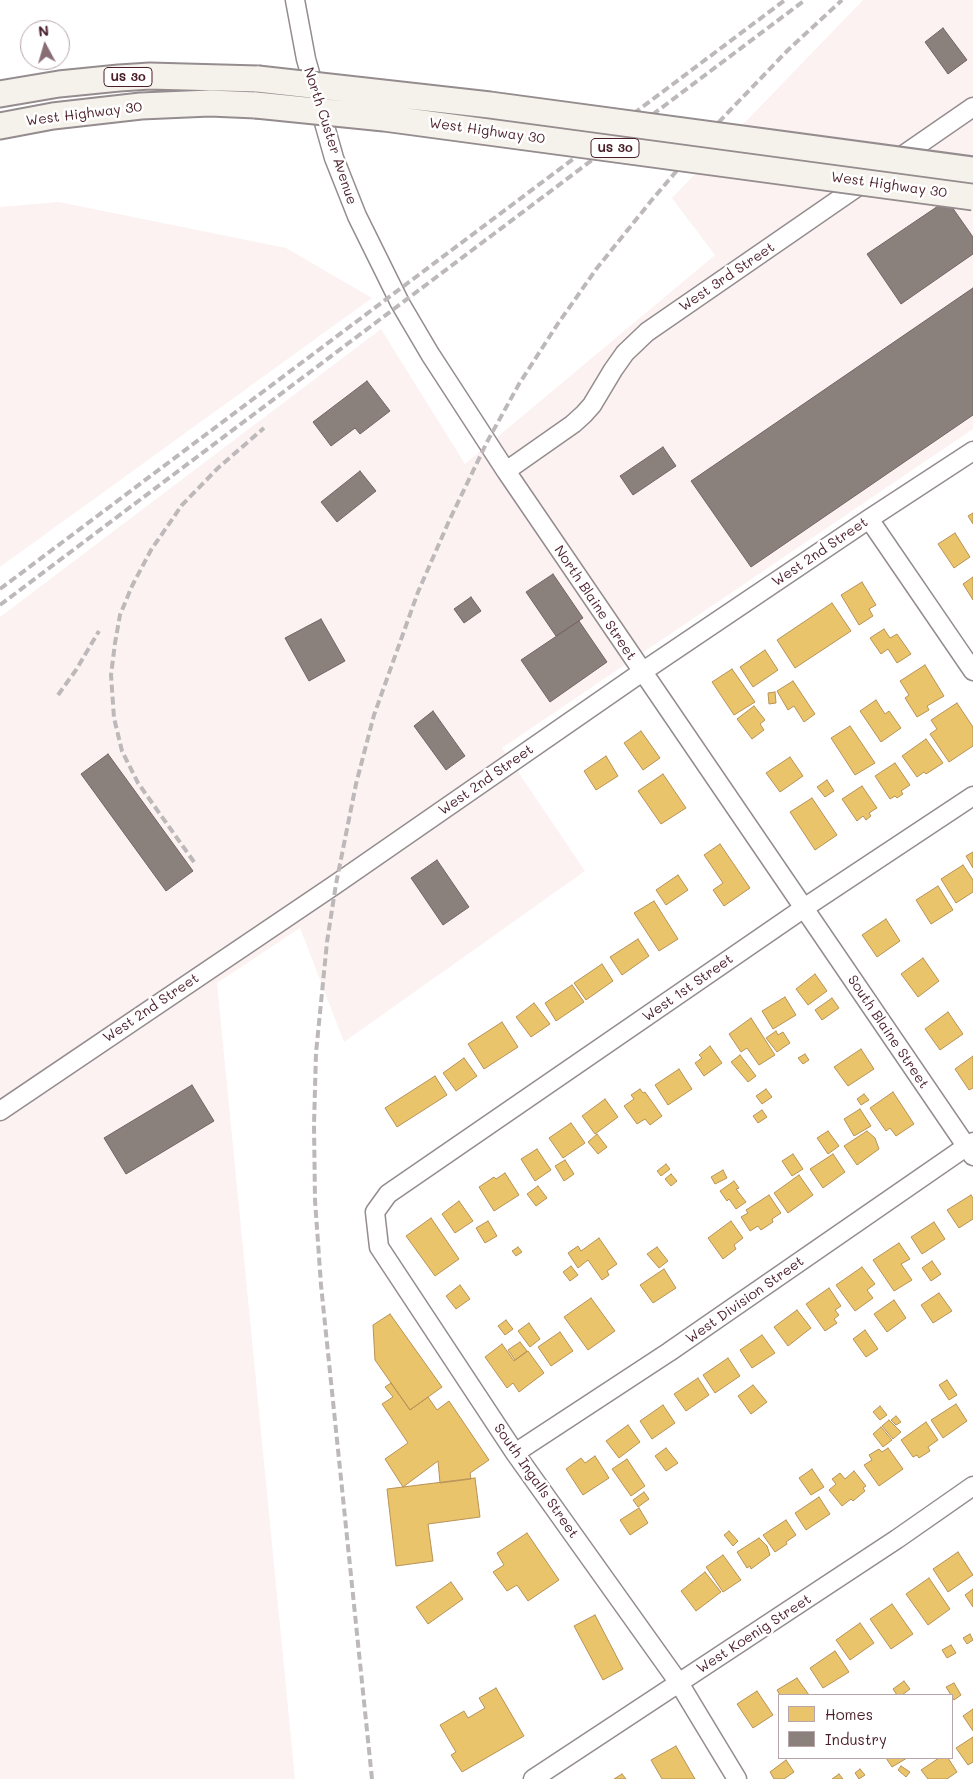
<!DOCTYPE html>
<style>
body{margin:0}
#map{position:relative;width:973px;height:1779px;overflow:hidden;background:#fff;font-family:Mali,sans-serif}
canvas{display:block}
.legend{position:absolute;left:778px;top:1694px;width:175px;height:65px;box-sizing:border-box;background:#fff;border:1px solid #b7a5aa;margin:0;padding:6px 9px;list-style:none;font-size:15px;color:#4a1f2b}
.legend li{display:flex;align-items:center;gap:10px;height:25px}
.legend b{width:25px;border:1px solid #b7a5aa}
.north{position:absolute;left:20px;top:20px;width:50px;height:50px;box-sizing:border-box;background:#fff;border:1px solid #b7a5aa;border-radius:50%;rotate:354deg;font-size:14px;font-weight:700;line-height:20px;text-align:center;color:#4a1f2b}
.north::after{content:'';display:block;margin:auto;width:18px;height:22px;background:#896d75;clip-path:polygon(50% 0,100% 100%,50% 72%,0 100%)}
</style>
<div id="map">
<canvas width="973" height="1779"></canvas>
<ul class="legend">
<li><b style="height:14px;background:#e9c46a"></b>Homes</li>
<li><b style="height:14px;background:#8a817c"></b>Industry</li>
</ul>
<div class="north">N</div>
</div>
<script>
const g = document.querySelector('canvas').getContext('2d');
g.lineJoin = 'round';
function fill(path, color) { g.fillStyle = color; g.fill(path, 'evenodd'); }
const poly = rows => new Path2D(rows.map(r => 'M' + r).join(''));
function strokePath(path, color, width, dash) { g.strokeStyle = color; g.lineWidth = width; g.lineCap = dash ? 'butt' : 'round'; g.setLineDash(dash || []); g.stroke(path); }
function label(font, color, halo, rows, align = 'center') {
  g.font = font + ' Mali,sans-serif'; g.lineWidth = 5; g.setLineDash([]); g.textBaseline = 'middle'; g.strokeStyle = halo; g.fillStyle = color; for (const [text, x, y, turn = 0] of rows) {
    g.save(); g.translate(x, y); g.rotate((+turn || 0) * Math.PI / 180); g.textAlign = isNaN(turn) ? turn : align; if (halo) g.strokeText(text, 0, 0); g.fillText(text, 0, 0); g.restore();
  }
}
const built = poly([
 [863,0,973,0,973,429,502,748,585,871,344,1042,300,928,217,983,295,1779,0,1779,0,617,381,329,465,464,715,255,672,198],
 [59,202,286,248,372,298,0,567,0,207]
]);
const homes = poly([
 [973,513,973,524,968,516,973,513],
 [955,533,970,557,954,568,938,544,955,533],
 [973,577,973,600,963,584,973,577],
 [862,582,876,605,869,609,873,616,859,625,841,595,862,582],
 [832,603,851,631,795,668,777,640,832,603],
 [884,629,890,638,897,634,911,654,897,663,888,649,881,654,870,638,884,629],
 [765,650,778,670,753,687,740,667,765,650],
 [925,665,944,696,927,706,929,710,917,717,905,698,909,695,900,681,925,665],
 [732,669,755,702,734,715,712,682,732,669],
 [793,681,815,714,804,722,794,706,788,710,777,691,793,681],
 [775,692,776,703,769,704,768,693,775,692],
 [876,700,885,714,889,711,901,728,881,742,860,711,876,700],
 [957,703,973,727,973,746,949,762,930,734,937,729,931,720,957,703],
 [754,706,765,720,760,724,764,730,752,739,737,719,754,706],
 [850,726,875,763,855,775,831,738,850,726],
 [641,731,660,758,643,770,624,743,641,731],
 [926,739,943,763,926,774,924,772,917,777,902,756,926,739],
 [606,756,618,776,596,790,584,771,606,756],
 [790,757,803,776,780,792,766,773,790,757],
 [895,763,910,785,901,791,903,794,897,798,895,796,890,799,875,776,895,763],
 [663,774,686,808,661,824,638,791,663,774],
 [827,780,834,791,825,797,817,787,827,780],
 [862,786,877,808,869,813,871,816,866,820,863,816,857,821,842,799,862,786],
 [812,798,837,835,815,850,790,812,812,798],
 [720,844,750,888,724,906,713,890,723,883,704,855,720,844],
 [973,852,973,868,966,856,973,852],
 [963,865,973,880,973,892,956,903,941,879,963,865],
 [678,875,688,890,666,905,656,890,678,875],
 [938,886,953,910,931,924,916,900,938,886],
 [654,901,678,939,659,951,634,913,654,901],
 [886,919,900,941,877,957,862,935,886,919],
 [638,939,649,956,622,975,610,957,638,939],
 [923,958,939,981,918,997,901,974,923,958],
 [602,964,613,981,586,1000,574,983,602,964],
 [815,974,827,991,808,1005,796,989,815,974],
 [572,985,584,1002,556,1021,545,1003,572,985],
 [785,997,796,1015,773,1029,762,1011,785,997],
 [832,998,839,1008,822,1020,815,1010,832,998],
 [534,1003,550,1024,531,1037,516,1017,534,1003],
 [948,1012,963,1034,940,1050,925,1029,948,1012],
 [751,1018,775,1055,759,1065,747,1048,741,1052,729,1034,751,1018],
 [502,1022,518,1047,484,1069,468,1044,502,1022],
 [776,1031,778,1035,783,1032,790,1043,777,1052,766,1038,776,1031],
 [710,1046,722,1063,704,1076,695,1063,702,1058,699,1055,710,1046],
 [861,1049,874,1069,848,1086,834,1067,861,1049],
 [805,1054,809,1060,803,1064,798,1058,805,1054],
 [740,1055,756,1076,748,1082,731,1062,740,1055],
 [973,1056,973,1088,969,1090,955,1069,973,1056],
 [464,1058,477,1076,456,1091,443,1073,464,1058],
 [679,1069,692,1089,668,1105,655,1085,679,1069],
 [435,1076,447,1095,397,1127,385,1108,435,1076],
 [640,1089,643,1093,645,1092,662,1116,650,1125,645,1119,637,1124,624,1106,634,1099,631,1095,640,1089],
 [766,1089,772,1097,762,1104,756,1096,766,1089],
 [893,1092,914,1124,896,1136,890,1128,886,1131,870,1108,893,1092],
 [864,1094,869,1100,861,1105,857,1099,864,1094],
 [605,1099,618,1117,595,1134,582,1116,605,1099],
 [860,1109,871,1126,854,1136,844,1119,860,1109],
 [762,1110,767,1117,758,1123,753,1116,762,1110],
 [571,1123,585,1143,563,1158,549,1138,571,1123],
 [828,1131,839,1146,828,1154,817,1138,828,1131],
 [867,1131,875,1138,879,1149,857,1165,844,1146,867,1131],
 [597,1134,607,1147,598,1154,588,1142,597,1134],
 [537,1149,551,1170,535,1181,521,1159,537,1149],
 [793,1154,803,1169,792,1176,782,1161,793,1154],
 [833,1154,845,1172,823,1188,810,1169,833,1154],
 [565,1160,574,1174,564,1181,555,1166,565,1160],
 [666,1164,670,1169,661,1176,657,1171,666,1164],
 [723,1170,727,1178,715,1184,711,1177,723,1170],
 [505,1173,519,1195,494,1211,479,1187,494,1177,496,1179,505,1173],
 [671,1174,677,1181,671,1186,665,1179,671,1174],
 [799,1175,813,1195,788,1213,774,1193,799,1175],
 [734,1181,739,1188,736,1189,746,1202,736,1209,729,1199,727,1201,720,1191,734,1181],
 [538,1186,547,1198,536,1206,527,1194,538,1186],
 [769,1195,781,1213,772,1219,773,1222,761,1230,758,1226,750,1231,741,1217,748,1213,746,1210,769,1195],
 [971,1195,973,1198,973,1219,959,1228,947,1210,971,1195],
 [459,1201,473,1221,455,1233,442,1214,459,1201],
 [431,1218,459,1259,435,1276,406,1236,431,1218],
 [488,1221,497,1236,485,1243,476,1228,488,1221],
 [731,1221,743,1238,734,1245,736,1249,723,1259,708,1238,731,1221],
 [934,1222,945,1239,922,1254,911,1237,934,1222],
 [599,1238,617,1264,607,1271,609,1275,602,1280,588,1260,578,1268,568,1253,578,1246,581,1251,599,1238],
 [899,1243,910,1259,901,1264,912,1280,894,1291,873,1260,899,1243],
 [518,1247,522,1252,516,1256,512,1251,518,1247],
 [657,1247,668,1261,659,1268,647,1254,657,1247],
 [932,1261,941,1274,931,1281,922,1268,932,1261],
 [571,1266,578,1275,570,1281,563,1272,571,1266],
 [862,1267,875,1284,867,1290,873,1298,855,1311,836,1285,862,1267],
 [664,1269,676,1288,653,1303,640,1285,664,1269],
 [460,1285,470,1299,456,1309,446,1296,460,1285],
 [829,1288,841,1306,835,1310,839,1315,834,1319,837,1323,825,1331,806,1304,829,1288],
 [939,1293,952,1311,933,1323,921,1305,939,1293],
 [591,1298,615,1331,588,1350,564,1317,591,1298],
 [894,1300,906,1318,887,1332,874,1314,894,1300],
 [797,1310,811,1328,788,1346,774,1327,797,1310],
 [390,1314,442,1387,410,1410,375,1360,373,1325,390,1314],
 [506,1320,513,1329,505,1335,498,1326,506,1320],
 [529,1323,540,1339,530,1347,518,1331,529,1323],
 [865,1330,878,1349,866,1357,853,1339,865,1330],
 [560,1332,573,1351,551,1366,538,1347,560,1332],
 [762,1335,775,1353,752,1368,740,1350,762,1335],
 [520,1342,527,1351,515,1360,508,1350,520,1342],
 [502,1344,514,1361,528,1351,544,1373,519,1392,513,1383,507,1388,485,1357,502,1344],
 [728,1358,740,1376,715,1393,703,1375,728,1358],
 [698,1378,709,1395,686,1411,674,1394,698,1378],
 [947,1380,957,1395,949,1400,939,1385,947,1380],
 [391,1383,410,1410,428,1397,437,1410,449,1401,489,1460,470,1473,471,1479,440,1483,438,1461,403,1487,385,1459,408,1443,382,1404,393,1397,385,1387,391,1383],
 [753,1385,767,1402,751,1414,738,1396,753,1385],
 [956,1404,967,1421,943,1438,931,1420,956,1404],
 [663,1405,675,1423,652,1439,640,1421,663,1405],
 [880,1406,887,1415,880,1420,873,1412,880,1406],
 [896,1416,901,1422,896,1425,891,1420,896,1416],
 [889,1420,901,1432,893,1439,882,1426,889,1420],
 [926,1422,938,1440,928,1447,930,1451,919,1458,917,1455,913,1457,901,1440,926,1422],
 [628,1425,640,1442,619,1458,606,1441,628,1425],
 [881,1427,892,1440,883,1447,873,1434,881,1427],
 [666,1448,678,1463,666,1471,655,1456,666,1448],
 [888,1448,903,1469,879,1486,864,1465,872,1460,869,1455,879,1449,882,1452,888,1448],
 [595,1456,609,1478,583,1495,566,1469,581,1458,585,1463,595,1456],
 [627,1459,645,1486,631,1496,612,1469,627,1459],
 [812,1469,824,1487,811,1495,799,1478,812,1469],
 [854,1471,866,1486,863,1488,865,1491,853,1501,851,1499,842,1506,829,1490,836,1484,832,1479,840,1473,845,1479,854,1471],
 [475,1478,480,1517,428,1524,433,1561,396,1566,387,1489,475,1478],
 [644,1492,649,1499,638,1507,633,1500,644,1492],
 [819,1497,830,1514,806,1530,795,1513,819,1497],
 [639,1508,648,1523,630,1535,620,1520,639,1508],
 [786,1520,796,1535,786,1542,787,1544,775,1552,763,1535,786,1520],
 [729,1531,738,1541,733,1546,724,1535,729,1531],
 [527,1533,559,1580,528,1601,517,1585,507,1591,493,1572,504,1565,497,1553,527,1533],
 [759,1538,767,1546,770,1555,751,1569,750,1566,747,1568,737,1552,759,1538],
 [958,1552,973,1575,948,1592,933,1569,958,1552],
 [723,1555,741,1580,723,1592,706,1567,723,1555],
 [705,1572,721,1592,696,1611,681,1591,705,1572],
 [929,1578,950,1609,928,1625,906,1594,929,1578],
 [451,1582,463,1599,428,1624,416,1607,451,1582],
 [973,1589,973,1607,965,1595,973,1589],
 [892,1604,913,1634,891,1649,870,1619,892,1604],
 [595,1615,623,1669,603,1680,574,1626,595,1615],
 [860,1623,874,1643,850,1660,836,1640,860,1623],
 [970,1634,973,1640,967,1644,963,1638,970,1634],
 [951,1645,956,1653,947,1658,942,1650,951,1645],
 [835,1651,849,1672,823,1688,810,1668,835,1651],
 [797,1678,809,1695,780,1695,777,1690,797,1678],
 [904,1681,910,1689,902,1695,897,1695,893,1689,904,1681],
 [954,1683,961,1695,954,1700,946,1687,954,1683],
 [496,1688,524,1736,462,1772,451,1755,456,1752,440,1725,464,1711,468,1718,485,1708,479,1698,496,1688],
 [757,1691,773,1715,753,1728,737,1704,757,1691],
 [973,1709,973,1731,963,1716,973,1709],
 [973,1737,973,1762,968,1765,956,1748,973,1737],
 [676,1746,695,1779,662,1779,651,1760,676,1746],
 [886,1758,907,1758,892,1767,886,1758],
 [939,1758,948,1758,957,1772,947,1779,928,1779,921,1770,939,1758],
 [786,1760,794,1772,784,1779,774,1779,770,1772,786,1760],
 [901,1766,910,1772,906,1777,898,1770,901,1766],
 [860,1769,865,1775,859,1779,855,1773,860,1769],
 [622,1774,626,1779,614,1779,622,1774],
 [839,1774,843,1779,832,1779,839,1774]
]);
const industry = poly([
 [943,28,967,60,948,74,925,42,943,28],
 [947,200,973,237,973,254,901,304,867,254,947,200],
 [973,288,973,415,751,567,691,481,973,288],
 [367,381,390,411,360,434,355,428,331,446,313,422,367,381],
 [663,447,676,466,633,495,620,476,663,447],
 [360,471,376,491,337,522,321,502,360,471],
 [553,574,583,618,556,636,526,592,553,574],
 [471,597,481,611,464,623,454,609,471,597],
 [321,619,345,661,309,681,285,638,321,619],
 [579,621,607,662,550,702,521,660,579,621],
 [433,711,465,756,446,770,414,726,433,711],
 [108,754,193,871,166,891,81,774,108,754],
 [437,860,469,907,443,925,411,878,437,860],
 [192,1085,214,1121,126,1174,104,1138,192,1085]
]);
const minor = poly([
 [295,0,306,59,334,158,357,216,400,303,430,354,506,471,973,1156],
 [506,471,573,424,584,414,592,405,613,370,625,353,647,332,973,107],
 [869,519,973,671],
 [0,1111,336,884,642,672,869,519,973,451],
 [515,1453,669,1352,973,1142],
 [533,1779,897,1539,973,1486],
 [737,1779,679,1683,515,1453,379,1247,375,1212,388,1194,804,908,973,796]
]);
const highway = poly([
 [0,94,59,84,119,78,150,76,258,79],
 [0,126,53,116,141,106,210,103,256,105]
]);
const rail = poly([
 [0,589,785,0],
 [0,605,805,0],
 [58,695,76,670,99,631],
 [194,862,138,783,122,751,114,718,111,675,115,643,120,615,132,586,151,550,182,505,218,468,264,428],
 [372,1779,321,1285,315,1200,314,1125,316,1053,327,942,336,884,356,784,374,715,418,592,449,521,487,442,519,384,557,325,597,268,651,201,714,127,788,50,842,0]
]);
const highwayBridge = poly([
 [258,79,490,105,973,170],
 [256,105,384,118,973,197]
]);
const shields = [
 [128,77,48],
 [615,148,48]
];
const shieldNames = [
 ["US 30",128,77],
 ["US 30",615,148]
];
const streetNames = [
 ["West Highway 30",84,114,-7],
 ["West Highway 30",487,131,8],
 ["North Custer Avenue",330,136,72],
 ["West Highway 30",889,185,8],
 ["West 3rd Street",727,277,-34],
 ["West 2nd Street",820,552,-34],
 ["North Blaine Street",595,603,56],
 ["West 2nd Street",486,780,-35],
 ["West 1st Street",688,988,-35],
 ["West 2nd Street",151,1008,-34],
 ["South Blaine Street",888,1032,56],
 ["West Division Street",745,1300,-35],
 ["South Ingalls Street",536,1481,55],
 ["West Koenig Street",754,1634,-33]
];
fill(built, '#fcf2f2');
fill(homes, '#e9c46a');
strokePath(homes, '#b99257', 1);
fill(industry, '#8a817c');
strokePath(industry, '#776464', 1);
strokePath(minor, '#948c8e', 21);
strokePath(highway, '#948c8e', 29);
strokePath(minor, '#fff', 18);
strokePath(highway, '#f5f1eb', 25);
strokePath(rail, '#bdb8b9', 4, [8, 4]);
strokePath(highwayBridge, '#948c8e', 29, []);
strokePath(highwayBridge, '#f5f1eb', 25);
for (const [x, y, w] of shields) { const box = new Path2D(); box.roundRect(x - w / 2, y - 9.5, w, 19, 4); g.fillStyle = '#fff'; g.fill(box); strokePath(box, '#4a1f2b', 1); }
label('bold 12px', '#4a1f2b', null, shieldNames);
label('14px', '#4a1f2b', '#fff', streetNames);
</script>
